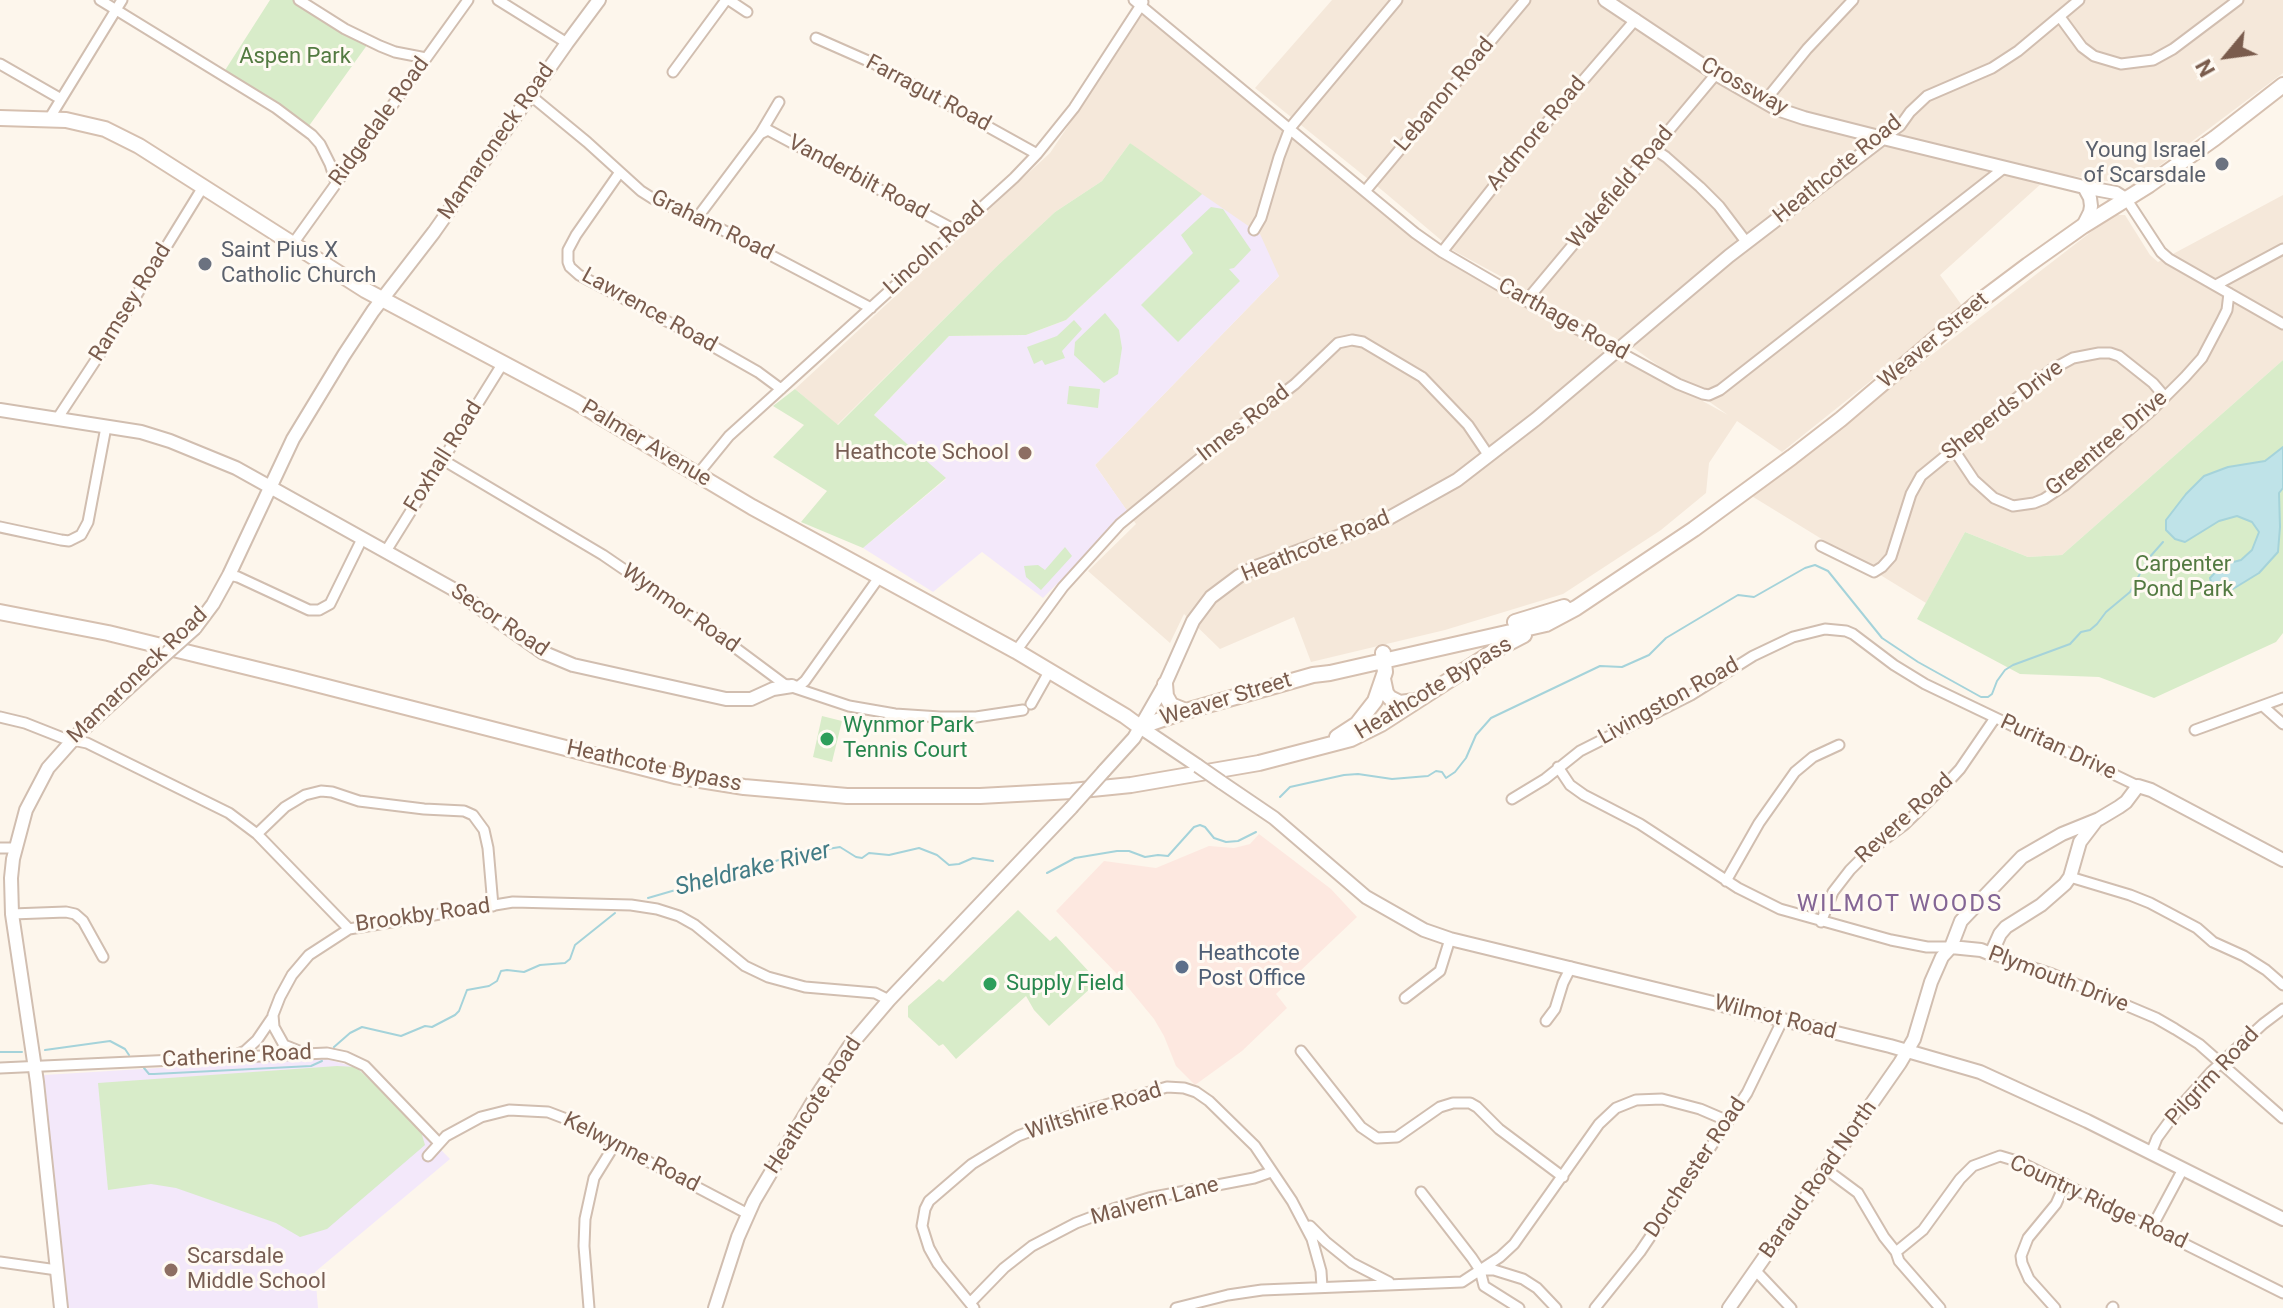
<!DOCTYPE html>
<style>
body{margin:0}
#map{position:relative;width:2283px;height:1308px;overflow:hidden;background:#fdf6ec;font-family:Roboto,sans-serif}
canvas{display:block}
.north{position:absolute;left:2187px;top:16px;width:80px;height:80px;-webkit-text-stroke:6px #fffaf3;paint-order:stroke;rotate:241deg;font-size:22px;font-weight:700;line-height:32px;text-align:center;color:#7a5c4d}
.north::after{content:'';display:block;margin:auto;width:28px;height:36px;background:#7a5c4d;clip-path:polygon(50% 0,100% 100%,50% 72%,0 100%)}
</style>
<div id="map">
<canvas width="2283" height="1308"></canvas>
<div class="north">N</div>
</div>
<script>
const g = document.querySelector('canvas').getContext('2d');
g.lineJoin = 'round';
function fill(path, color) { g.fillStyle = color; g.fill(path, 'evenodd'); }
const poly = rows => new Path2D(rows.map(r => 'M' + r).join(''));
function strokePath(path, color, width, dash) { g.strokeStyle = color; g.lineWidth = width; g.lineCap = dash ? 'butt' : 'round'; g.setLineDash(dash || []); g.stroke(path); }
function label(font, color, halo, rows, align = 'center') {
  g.font = font + ' Roboto,sans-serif'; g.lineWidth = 6; g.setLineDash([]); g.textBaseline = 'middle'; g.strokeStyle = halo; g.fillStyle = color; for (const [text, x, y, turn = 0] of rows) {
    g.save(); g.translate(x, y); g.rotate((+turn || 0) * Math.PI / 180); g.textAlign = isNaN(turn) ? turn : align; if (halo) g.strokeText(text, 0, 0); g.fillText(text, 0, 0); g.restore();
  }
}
const residential = poly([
 [1332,0,2283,0,2283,73,2134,185,2053,173,1940,275,1963,307,1782,452,1737,421,1709,463,1706,493,1661,530,1563,594,1445,630,1311,662,1294,617,1220,649,1184,614,1170,643,1088,571,1136,524,1095,465,1279,276,1130,143,1102,181,1055,212,996,267,837,425,795,389,1050,153,1143,14,1438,255,1728,415,1635,349,1454,251,1383,191,1255,88],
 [2283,195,2283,360,2062,555,2028,557,1965,532,1926,603,1750,495,2113,215,2125,215,2150,255,2158,262]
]);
const commercial = poly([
 [1259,834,1331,889,1357,917,1276,994,1287,1008,1242,1051,1195,1085,1176,1066,1164,1036,1154,1019,1117,974,1056,911,1104,861,1156,868,1209,846,1234,848,1250,844]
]);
const education = poly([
 [1202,194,1260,234,1279,276,1095,465,1128,512,1043,598,982,552,933,592,863,548,946,479,874,415,949,336,1026,335,1066,320],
 [322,1058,356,1067,396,1104,450,1159,315,1272,318,1308,67,1308,44,1075]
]);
const green = poly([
 [270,0,300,0,370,41,306,130,222,75],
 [1130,143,1202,194,1066,320,1026,335,949,336,874,415,946,478,863,548,801,522,827,491,773,457,804,425,773,406,795,389,838,425,996,267,1055,212,1102,181],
 [1211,207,1223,209,1251,250,1234,268,1229,269,1240,281,1178,342,1141,305,1193,253,1181,235],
 [1105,313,1119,330,1122,348,1118,374,1104,383,1074,355,1075,342],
 [1074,320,1082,329,1062,351,1065,358,1045,365,1042,360,1034,364,1027,347,1057,336],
 [2283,360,2283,633,2276,642,2154,698,2099,677,2020,674,1917,619,1965,532,2028,557,2062,555],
 [1069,386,1100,389,1098,408,1067,404],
 [1065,547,1072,556,1041,590,1026,577,1024,566,1038,565,1045,570],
 [822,716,842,721,832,762,813,757],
 [1018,910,1050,941,1056,936,1092,975,1093,986,1049,1026,1034,1010,1026,996,956,1059,943,1044,939,1046,908,1017,908,1006,939,979,943,982],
 [337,1066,356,1067,420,1128,425,1145,327,1229,300,1237,276,1223,176,1188,151,1184,108,1190,98,1083]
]);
const water = poly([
 [2283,447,2283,488,2279,493,2280,527,2278,552,2259,573,2228,592,2213,591,2210,578,2222,565,2241,560,2252,550,2259,532,2252,522,2237,516,2219,521,2185,542,2175,539,2166,530,2166,520,2186,494,2204,476,2228,467,2265,461,2283,447]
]);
const stream = poly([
 [1280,797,1290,787,1344,775,1358,774,1392,779,1428,776,1436,771,1442,772,1446,778,1455,772,1466,758,1476,735,1491,718,1600,666,1622,667,1649,655,1666,638,1738,595,1754,597,1805,568,1815,565,1828,571,1882,638,1918,662,1981,697,1988,697,1992,694,1997,681,2005,670,2013,665,2070,644,2081,632,2090,630,2097,624,2106,612,2130,592,2148,559,2163,542],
 [1047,873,1075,858,1117,851,1129,851,1145,857,1158,855,1168,856,1194,827,1200,825,1205,827,1214,838,1226,842,1238,841,1256,832],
 [648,898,803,853,840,847,856,857,862,858,869,853,889,855,919,848,937,855,949,865,959,864,973,858,993,861],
 [334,1047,350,1033,362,1027,401,1036,425,1026,432,1027,455,1015,459,1011,467,990,489,986,497,981,501,971,507,970,524,972,540,965,565,963,570,959,575,945,615,913],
 [45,1050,110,1041,125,1049,129,1055],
 [0,1052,22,1052],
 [144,1068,149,1074,154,1074,311,1066,322,1061]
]);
const minor = poly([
 [100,0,276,108,312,135,320,144,330,164,336,183],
 [299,0,345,29,380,46,395,52,426,58],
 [498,0,567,43],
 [729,0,747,12],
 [1134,0,1415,233,1442,252,1526,301,1678,384,1703,394,1709,395,1720,390,2004,168],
 [2060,17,2082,47,2094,56,2121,64,2153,60,2173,49,2238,0],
 [816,38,875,64,1037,154],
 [0,64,61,99],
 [673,72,726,0],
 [530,95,587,142,641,191,652,198,717,227,871,308],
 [1764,102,1807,49,1853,0],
 [49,119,122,0],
 [760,134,768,130,955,230],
 [1883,138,1900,126,1910,112,1927,96,1992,68,2018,51,2079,0],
 [1654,149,1666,157,1700,187,1719,206,1747,243],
 [620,172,576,235,568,250,568,262,570,267,579,275,693,335,758,372,781,389],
 [1366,190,1525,0],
 [2127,200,2161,252,2169,259,2283,324],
 [697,218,760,134,779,102],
 [1254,230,1261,218,1279,157,1290,128,1397,0],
 [292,245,468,0],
 [1442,252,1517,157,1636,19],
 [2216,285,2283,249],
 [1526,301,1716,74],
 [57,419,107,343,203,187],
 [1954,450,1974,480,1994,498,2013,506,2034,503,2044,499,2065,485,2152,410,2185,377,2202,358,2222,320,2227,310,2229,293],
 [443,460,603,555,698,620,784,684,792,686,799,686,805,681,880,576],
 [698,474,729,436,1014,178,1037,154,1074,108,1143,2],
 [0,527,61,540,69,541,81,535,88,522,106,427],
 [1821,546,1874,572,1882,567,1891,557,1911,494,1921,476,2051,370,2073,358,2099,353,2110,353,2119,356,2153,383,2165,397],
 [386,551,503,363],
 [229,575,238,577,309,610,319,610,330,604,362,539],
 [1016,651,1063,587,1120,524,1221,441,1295,384,1338,343,1352,340,1363,342,1422,377,1468,425,1489,456],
 [795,688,849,706,895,714,940,717,976,717,1023,710],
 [1031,704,1049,672],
 [2264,707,2283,724],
 [0,717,25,723,63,738,87,743,229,813,257,834,349,929,513,902,631,905,657,909,679,916,695,925,745,966,768,977,805,987,875,993,889,1000],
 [2195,730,2283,698],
 [1558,767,1570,785,1584,795,1640,824,1738,888,1780,909,1891,940,1927,947,1951,947],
 [1512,799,1545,779,1580,751,1691,695,1753,656,1793,637,1825,629,1846,631,1853,634,1894,665,1925,684,2138,786],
 [257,834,285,807,305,795,321,791,332,792,359,801,424,809,464,811,473,815,484,830,488,848,493,906],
 [0,848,15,848],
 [2070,877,2130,895,2150,903,2197,928,2213,942,2244,956,2266,970,2283,985],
 [1726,881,1759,823,1795,772,1813,757,1839,745],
 [12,914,66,912,75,914,83,921,103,957],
 [1821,922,1833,892,1850,870,1870,850,1904,825,1948,782,1960,769,1995,718],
 [1991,954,2052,974,2156,1018,2175,1029,2199,1044,2283,1118],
 [1405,998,1440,971,1450,939],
 [1546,1021,1555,1009,1563,983,1571,967],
 [299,1051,284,1045,274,1027,273,1015,280,997,292,975,309,955,349,929],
 [1301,1051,1361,1127,1377,1138,1397,1137,1440,1107,1453,1103,1470,1103,1477,1107,1499,1129,1563,1177],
 [236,1055,245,1051,257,1040,272,1018],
 [0,1068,327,1053,346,1057,365,1066,439,1143],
 [2151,1153,2157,1138,2179,1108,2211,1072,2263,1024,2283,1009],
 [428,1156,446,1136,481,1117,509,1110,548,1112,569,1120,748,1214],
 [1827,1170,1858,1193,1884,1237,1896,1252,1899,1261,1940,1308],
 [1421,1192,1472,1258,1480,1270,1484,1286,1519,1308],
 [1310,1226,1326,1242,1352,1263,1389,1282],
 [2152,1227,2183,1169],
 [1896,1252,1923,1230,1960,1179,1973,1166,2000,1156,2020,1162,2283,1293],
 [0,1262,57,1270],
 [1480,1270,1494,1270,1523,1279,1537,1288,1556,1308],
 [1756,1271,1791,1308],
 [970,1303,1004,1268,1032,1246,1076,1223,1113,1209,1149,1198,1254,1178,1271,1172],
 [589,1308,584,1246,585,1219,594,1178,615,1144],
 [974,1308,938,1264,929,1248,922,1226,925,1209,929,1201,972,1164,1018,1136,1078,1113,1167,1087,1184,1088,1196,1092,1209,1101,1255,1146,1292,1201,1312,1239,1321,1271,1322,1287],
 [1176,1308,1228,1295,1262,1290,1462,1282,1500,1257,1514,1244,1599,1124,1616,1108,1636,1100,1662,1099,1700,1109,1728,1121],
 [1595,1308,1640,1252,1747,1093,1783,1019],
 [2055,1308,2029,1279,2022,1263,2021,1256,2028,1238,2056,1204,2065,1184],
 [2112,1308,2113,1307]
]);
const tertiary = poly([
 [1605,0,1716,74,1777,109,1804,118,1883,138,2084,187,2116,193,2127,200],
 [2083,226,2090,212,2091,206,2090,198,2084,187],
 [0,410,141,432,170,441,236,468,453,589,542,652,573,665,726,699,751,699,773,689,792,686],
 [195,628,213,604,229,575,293,439,344,355,373,311,434,232,567,43,599,0],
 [1140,727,1198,766],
 [1104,771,1134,738,1165,684,1193,621,1211,597,1239,576,1256,567,1389,518,1457,480,1536,419,1729,256,1883,138],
 [1221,782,1274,818,1366,897,1424,930,1450,939,1890,1046,1980,1072,2087,1121,2283,1219],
 [1951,947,1981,950,1991,954,2000,934,2006,927,2041,905,2065,884,2070,877,2080,842,2096,821],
 [61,1308,37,1082,12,914,11,878,13,859,26,810,48,768,80,732,148,670],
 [715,1308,738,1237,754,1201,812,1103,849,1047,889,1000,1071,808],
 [1729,1308,1900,1063,1914,1039,1931,982,1942,957,1951,947,1961,921,2022,857,2062,834,2099,819,2119,807,2126,802,2138,786,2151,790,2283,860]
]);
const secondary = poly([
 [0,118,66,120,105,129,139,146,365,290,576,402,752,507,1016,651,1125,716,1140,727,1186,711,1313,675,1330,673,1546,624,1576,608,1694,529,1792,457,1841,419,1976,304,2028,265,2083,226,2149,185,2215,138,2283,85],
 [0,612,108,633,292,678,675,776,744,787,847,796,980,796,1072,791,1131,785,1259,763,1351,739,1381,724,1499,648,1524,635],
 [1515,622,1564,607],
 [1383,679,1386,693,1390,698,1400,703,1415,701],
 [1165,684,1166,696,1171,705,1186,711],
 [1337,737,1357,724,1375,701,1385,672,1383,653]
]);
const tertiaryBridge = poly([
 [148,670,195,628],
 [1198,766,1221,782],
 [1071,808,1104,771]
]);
const markers = [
 [2222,164,8,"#6b7280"],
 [205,264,8,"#6b7280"],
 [1025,453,8,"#8d6e63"],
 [827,739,8,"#2e9e5b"],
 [1182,967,8,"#5c6f8a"],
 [990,984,8,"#2e9e5b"],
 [171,1270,8,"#8d6e63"]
];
const parkNames = [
 ["Aspen Park",295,57],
 ["Carpenter",2183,565],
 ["Pond Park",2183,590]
];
const streetNames = [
 ["Crossway",1744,87,29],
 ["Farragut Road",928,94,28],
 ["Lebanon Road",1445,95,-50],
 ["Ridgedale Road",380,122,-54],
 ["Ardmore Road",1537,134,-50],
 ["Mamaroneck Road",497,142,-55],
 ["Heathcote Road",1838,170,-39],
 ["Vanderbilt Road",858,178,28],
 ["Wakefield Road",1621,188,-50],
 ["Graham Road",712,226,26],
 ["Lincoln Road",935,249,-42],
 ["Ramsey Road",131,303,-58],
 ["Lawrence Road",649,311,29],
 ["Carthage Road",1563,320,29],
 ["Weaver Street",1934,341,-40],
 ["Sheperds Drive",2003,411,-38],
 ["Innes Road",1244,424,-38],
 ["Palmer Avenue",646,444,31],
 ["Greentree Drive",2107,444,-40],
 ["Foxhall Road",444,457,-58],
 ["Heathcote Road",1316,547,-22],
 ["Wynmor Road",680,609,35],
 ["Secor Road",499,621,34],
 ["Mamaroneck Road",138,676,-44],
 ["Heathcote Bypass",1434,689,-31],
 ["Weaver Street",1226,700,-17],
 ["Livingston Road",1669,702,-29],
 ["Puritan Drive",2058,748,25],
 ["Heathcote Bypass",654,767,12],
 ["Revere Road",1905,819,-42],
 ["Brookby Road",423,916,-8],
 ["Plymouth Drive",2058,980,21],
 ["Wilmot Road",1775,1018,14],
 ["Catherine Road",237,1057,-3],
 ["Pilgrim Road",2213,1077,-47],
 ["Heathcote Road",814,1106,-57],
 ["Wiltshire Road",1094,1112,-18],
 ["Kelwynne Road",631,1153,27],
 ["Dorchester Road",1696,1168,-56],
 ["Baraud Road North",1819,1180,-55],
 ["Malvern Lane",1155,1202,-15],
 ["Country Ridge Road",2098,1203,25]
];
const worshipNames = [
 ["Young Israel",2206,151],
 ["of Scarsdale",2206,176],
 ["Saint Pius X",221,251,"left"],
 ["Catholic Church",221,276,"left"]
];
const educationNames = [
 ["Heathcote School",1009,453],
 ["Scarsdale",187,1257,"left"],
 ["Middle School",187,1282,"left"]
];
const leisureNames = [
 ["Wynmor Park",843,726],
 ["Tennis Court",843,751],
 ["Supply Field",1006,984]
];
const serviceNames = [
 ["Heathcote",1198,954],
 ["Post Office",1198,979]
];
const waterNames = [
 ["Sheldrake River",753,870,-14]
];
const neighbourhoodNames = [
 ["WILMOT WOODS",1900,905]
];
fill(residential, '#f5e8da');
fill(commercial, '#fde8e0');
fill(education, '#f3e8fa');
fill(green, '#d8ecc9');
fill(water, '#bfe3e8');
strokePath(water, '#a5d3da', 2);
strokePath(stream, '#a5d3da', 2);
strokePath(minor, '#d1beb0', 13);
strokePath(tertiary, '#d1beb0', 16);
strokePath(secondary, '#d6c0b0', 18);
strokePath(minor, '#fff', 9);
strokePath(tertiary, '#fff', 12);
strokePath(secondary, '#fff', 14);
strokePath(tertiaryBridge, '#d1beb0', 16, []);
strokePath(tertiaryBridge, '#fff', 12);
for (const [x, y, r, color] of markers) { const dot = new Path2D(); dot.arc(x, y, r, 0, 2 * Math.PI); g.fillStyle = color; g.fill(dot); strokePath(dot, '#fffaf3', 3); }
label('22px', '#537a41', '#fffaf3', parkNames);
label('22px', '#7a5c4d', '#fffaf3', streetNames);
label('22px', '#5b616d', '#fffaf3', worshipNames, 'right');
label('22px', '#785e54', '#fffaf3', educationNames, 'right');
label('22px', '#27864d', '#fffaf3', leisureNames, 'left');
label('22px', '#4e5e75', '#fffaf3', serviceNames, 'left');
label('italic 24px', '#437c86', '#fffaf3', waterNames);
g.letterSpacing = '2px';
label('24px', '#846695', '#fffaf3', neighbourhoodNames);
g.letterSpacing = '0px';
</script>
